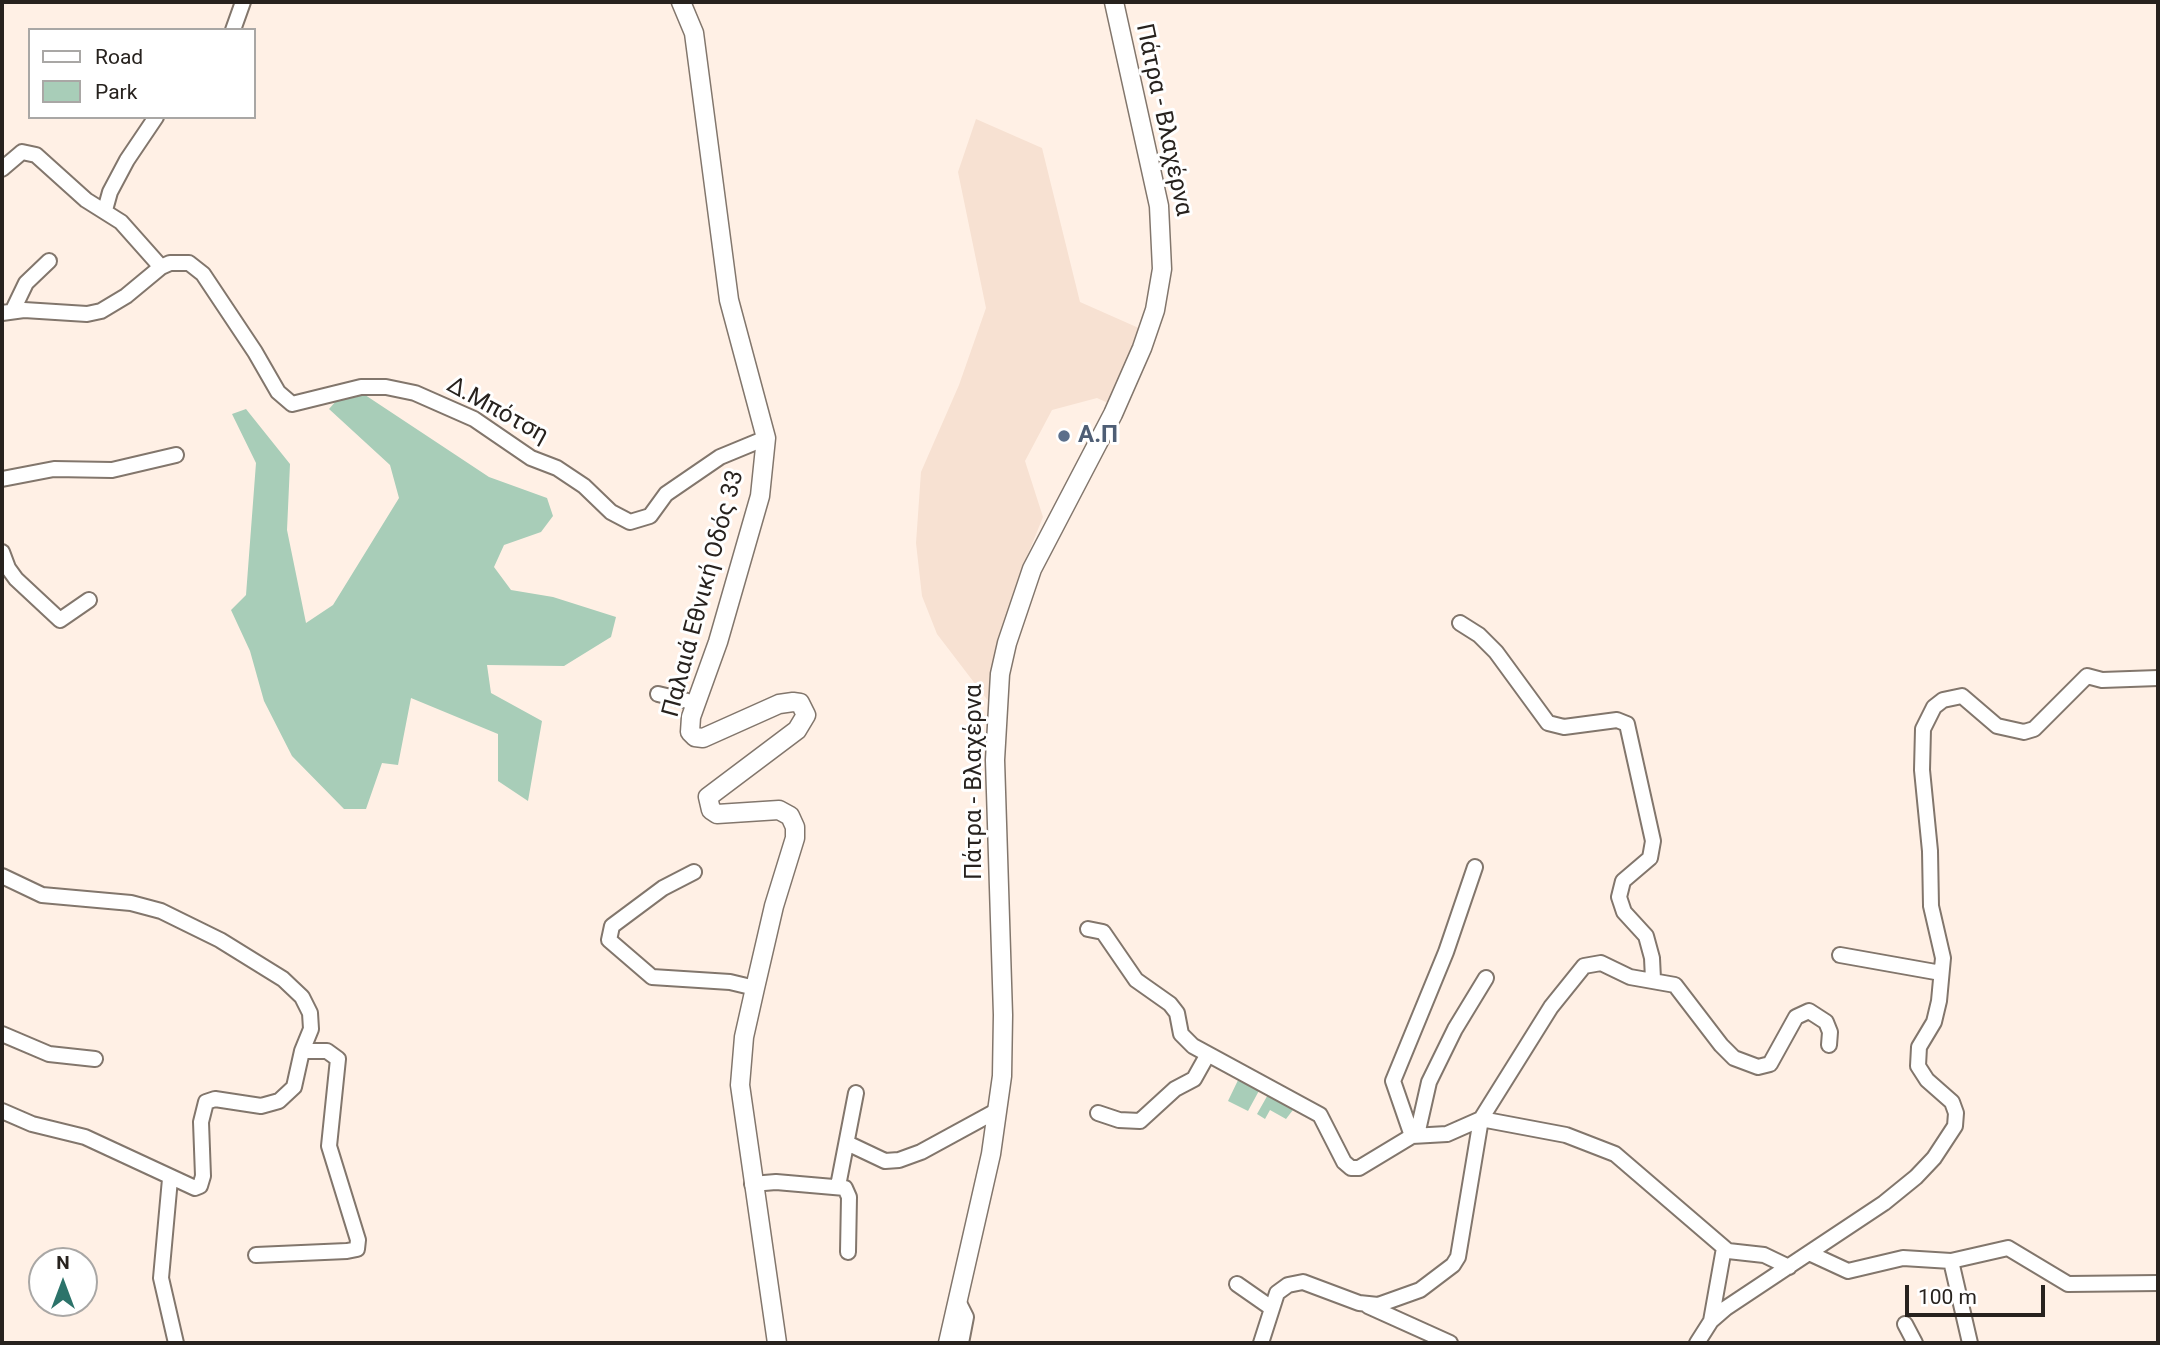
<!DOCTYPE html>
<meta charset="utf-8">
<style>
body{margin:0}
#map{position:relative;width:2160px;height:1345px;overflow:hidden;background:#fff0e5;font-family:Roboto,sans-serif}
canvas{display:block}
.frame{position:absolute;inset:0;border:4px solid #27221e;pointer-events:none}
.legend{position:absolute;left:28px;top:28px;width:228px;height:91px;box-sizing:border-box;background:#fff;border:2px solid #a9a7a5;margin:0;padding:9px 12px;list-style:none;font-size:21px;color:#27221e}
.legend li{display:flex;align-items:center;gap:14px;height:35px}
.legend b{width:35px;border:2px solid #a9a7a5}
.north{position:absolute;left:28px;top:1247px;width:70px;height:70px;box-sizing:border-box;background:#fff;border:2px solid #a9a7a5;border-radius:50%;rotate:0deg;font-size:19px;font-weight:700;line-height:28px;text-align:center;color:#27221e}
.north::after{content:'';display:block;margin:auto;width:24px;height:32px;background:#2c736a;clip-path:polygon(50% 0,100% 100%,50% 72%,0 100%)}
.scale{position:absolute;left:1905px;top:1285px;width:140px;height:32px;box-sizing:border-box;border:4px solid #27221e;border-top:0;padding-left:9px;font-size:21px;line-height:24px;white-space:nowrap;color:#27221e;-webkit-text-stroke:5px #fff;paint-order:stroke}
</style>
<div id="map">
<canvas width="2160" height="1345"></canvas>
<div class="frame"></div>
<ul class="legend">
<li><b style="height:9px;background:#fff"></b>Road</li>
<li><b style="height:19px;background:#a8cdb8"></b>Park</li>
</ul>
<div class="north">N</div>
<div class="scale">100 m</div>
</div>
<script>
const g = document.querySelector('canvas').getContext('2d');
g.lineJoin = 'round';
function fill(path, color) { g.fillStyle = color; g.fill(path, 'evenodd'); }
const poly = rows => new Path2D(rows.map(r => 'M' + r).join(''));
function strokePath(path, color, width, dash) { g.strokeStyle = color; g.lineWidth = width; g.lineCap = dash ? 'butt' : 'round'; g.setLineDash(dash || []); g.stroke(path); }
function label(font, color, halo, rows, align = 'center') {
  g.font = font + ' Roboto,sans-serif'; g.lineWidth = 6; g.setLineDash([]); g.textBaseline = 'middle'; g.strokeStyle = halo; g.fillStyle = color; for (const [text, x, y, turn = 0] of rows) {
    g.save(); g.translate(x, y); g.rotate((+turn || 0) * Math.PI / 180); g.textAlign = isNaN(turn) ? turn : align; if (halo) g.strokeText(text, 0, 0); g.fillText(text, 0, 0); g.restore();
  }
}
const built = poly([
 [976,119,1042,148,1080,302,1141,329,1108,403,1097,398,1052,410,1025,461,1043,517,1017,581,1001,633,991,669,989,702,937,634,922,596,916,543,921,472,959,385,986,308,958,172]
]);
const green = poly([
 [350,385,489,477,547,498,553,516,541,532,504,545,494,567,511,590,553,597,616,617,611,637,564,666,487,665,491,693,542,721,528,801,498,781,498,734,411,698,398,765,382,763,366,809,344,809,292,756,264,701,250,651,231,610,246,595,256,463,232,414,246,409,290,464,287,530,306,623,333,605,399,498,390,465,329,409],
 [1240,1076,1261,1087,1248,1111,1228,1101],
 [1270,1091,1296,1106,1286,1119,1270,1110,1265,1119,1257,1114]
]);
const minor = poly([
 [233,30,243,2],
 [2,169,22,152,36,155,86,200,121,222,161,267],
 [105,210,110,192,127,160,156,117],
 [13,310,26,283,49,261],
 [2,313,24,310,87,314,101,311,126,296,161,267,170,263,189,263,203,274,255,352,278,392,292,404,361,387,386,387,415,393,474,419,531,458,557,468,584,486,611,512,630,522,650,516,666,494,720,457,766,438],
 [2,479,54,469,112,470,176,455],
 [2,552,8,568,16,579,60,620,89,600],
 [1460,623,1479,635,1496,652,1548,723,1564,727,1617,720,1627,724,1653,841,1650,858,1623,881,1619,897,1624,912,1646,936,1652,958,1653,979],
 [658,694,696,703],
 [694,872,663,888,612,926,609,940,652,977,730,982,755,988],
 [2,876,42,895,131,903,161,911,220,940,283,979,302,997,310,1013,311,1029,302,1051,327,1051,338,1059,329,1146,358,1240,357,1249,347,1251,256,1255],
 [1088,929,1103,932,1136,980,1170,1004,1177,1013,1181,1034,1193,1046,1320,1115,1344,1162,1351,1168,1359,1168,1412,1136,1447,1134,1481,1119,1566,1135,1615,1154,1728,1251,1764,1255,1789,1267],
 [1840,955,1941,973],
 [2,1034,49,1054,95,1059],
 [2,1111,32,1124,85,1137,195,1188,200,1186,203,1176,201,1122,206,1102,215,1099,261,1106,279,1101,294,1087,302,1051],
 [1098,1113,1119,1120,1140,1121,1175,1089,1194,1079,1208,1054],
 [1417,1135,1429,1082,1455,1029,1486,978],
 [1412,1136,1393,1081,1446,952,1475,867],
 [847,1143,885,1161,899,1160,921,1152,998,1110],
 [170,1179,161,1278,176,1343],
 [752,1184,776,1182,845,1188,849,1197,848,1252],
 [838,1186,856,1093],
 [1809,1253,1848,1271,1903,1258,1951,1261,1970,1343],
 [1951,1261,2008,1248,2068,1284,2158,1283],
 [1237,1284,1270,1307],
 [957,1299,966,1317,961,1343],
 [1368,1306,1450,1343],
 [1711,1321,1724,1248],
 [1905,1324,1915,1343],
 [1261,1343,1277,1293,1288,1285,1303,1282,1359,1303,1378,1305,1420,1290,1453,1265,1458,1257,1481,1119,1551,1007,1584,966,1601,963,1630,977,1675,985,1721,1045,1734,1058,1758,1067,1770,1064,1796,1017,1809,1011,1826,1022,1830,1032,1829,1045],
 [1697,1343,1711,1321,1726,1308,1884,1203,1916,1177,1934,1158,1955,1126,1956,1113,1952,1102,1927,1080,1918,1066,1919,1047,1934,1022,1939,1001,1943,958,1931,906,1930,851,1922,770,1923,729,1934,707,1943,700,1962,696,1997,726,2024,732,2034,729,2087,676,2102,680,2158,678]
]);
const major = poly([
 [681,2,694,33,729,300,766,438,760,496,718,642,691,717,690,732,695,737,703,738,779,704,793,702,800,703,806,715,797,730,708,797,711,810,717,814,779,810,790,816,795,827,795,838,774,906,755,988,744,1037,740,1085,777,1343],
 [948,1343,991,1154,1002,1076,1003,1015,995,760,1000,674,1007,643,1032,569,1113,414,1142,348,1155,310,1162,269,1159,206,1114,2]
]);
const markers = [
 [1064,436,7,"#5c6f8a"]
];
const streetNames = [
 ["Πάτρα - Βλαχέρνα",1163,120,78],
 ["Δ.Μπότση",497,411,29],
 ["Παλαιά Εθνική Οδός 33",704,594,-75],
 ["Πάτρα - Βλαχέρνα",975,782,-90]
];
const serviceNames = [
 ["Α.Π",1078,436]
];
fill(built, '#f7e1d2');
fill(green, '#a8cdb8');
strokePath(minor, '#82766c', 18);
strokePath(major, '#82766c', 21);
strokePath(minor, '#fff', 14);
strokePath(major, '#fff', 18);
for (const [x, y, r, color] of markers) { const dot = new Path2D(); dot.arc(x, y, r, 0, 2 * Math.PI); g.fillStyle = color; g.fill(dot); strokePath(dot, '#fff', 2.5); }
label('24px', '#27221e', '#fff', streetNames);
label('bold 24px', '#4e5e75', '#fff', serviceNames, 'left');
</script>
